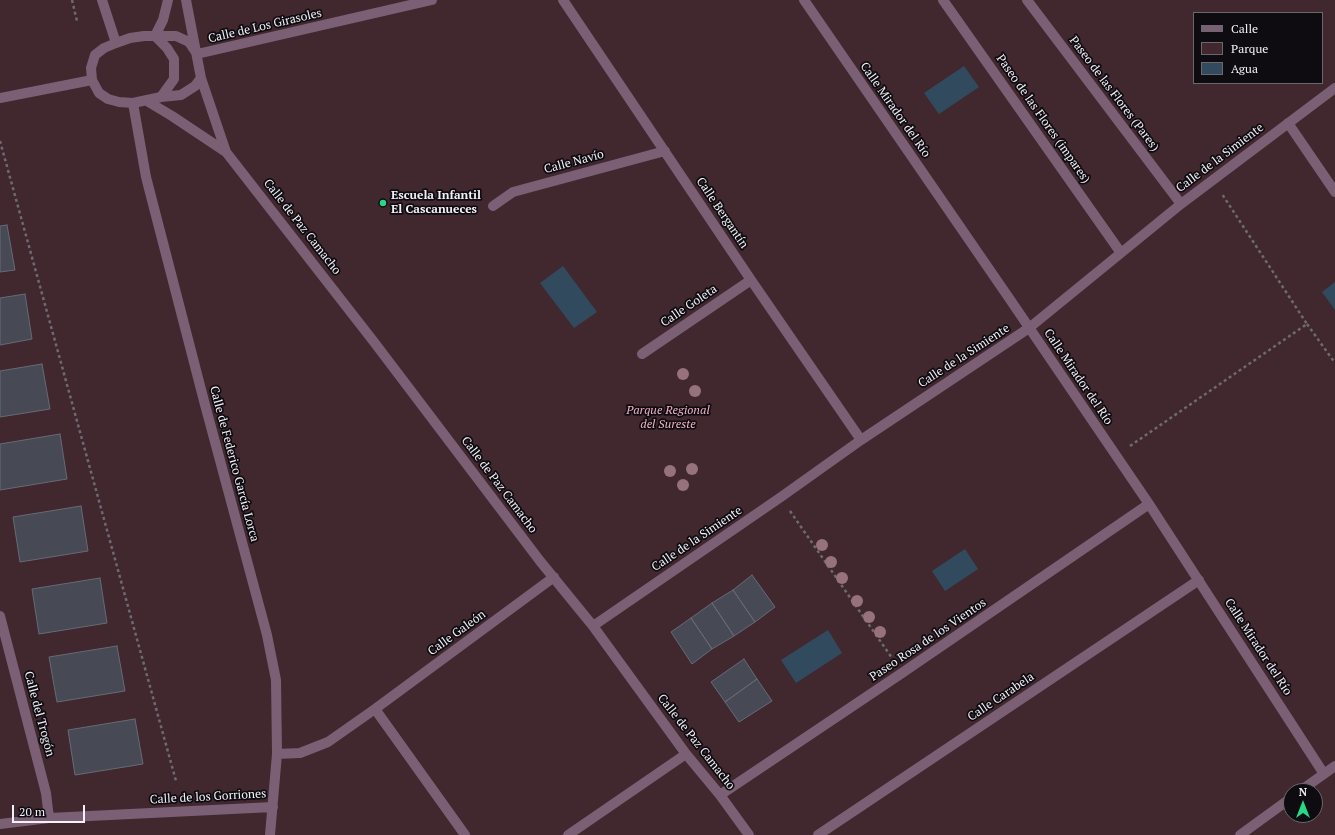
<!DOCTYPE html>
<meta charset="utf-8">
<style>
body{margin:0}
#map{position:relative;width:1335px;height:835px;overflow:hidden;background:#26222c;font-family:"PT Serif",serif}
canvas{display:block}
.legend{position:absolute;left:1193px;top:12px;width:130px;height:72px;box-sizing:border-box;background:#0e0c11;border:1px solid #6a676d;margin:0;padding:5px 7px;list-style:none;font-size:12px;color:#f3f0f7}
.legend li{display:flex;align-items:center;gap:8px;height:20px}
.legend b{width:20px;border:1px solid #6a676d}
.north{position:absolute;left:1283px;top:783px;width:40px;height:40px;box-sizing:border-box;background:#0e0c11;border:1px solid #6a676d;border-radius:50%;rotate:0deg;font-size:11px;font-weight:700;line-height:16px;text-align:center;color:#f3f0f7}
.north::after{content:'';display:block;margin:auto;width:14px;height:18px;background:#27d885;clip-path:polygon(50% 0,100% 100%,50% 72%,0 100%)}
.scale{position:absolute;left:12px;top:805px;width:73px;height:18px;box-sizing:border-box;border:2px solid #f3f0f7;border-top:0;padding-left:5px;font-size:12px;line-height:14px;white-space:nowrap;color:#f3f0f7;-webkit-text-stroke:3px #0e0c11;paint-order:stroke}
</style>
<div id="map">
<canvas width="1335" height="835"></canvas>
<ul class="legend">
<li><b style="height:5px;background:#7b5f75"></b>Calle</li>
<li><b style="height:11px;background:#40282e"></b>Parque</li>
<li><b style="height:11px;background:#324a5e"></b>Agua</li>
</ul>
<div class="north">N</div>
<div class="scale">20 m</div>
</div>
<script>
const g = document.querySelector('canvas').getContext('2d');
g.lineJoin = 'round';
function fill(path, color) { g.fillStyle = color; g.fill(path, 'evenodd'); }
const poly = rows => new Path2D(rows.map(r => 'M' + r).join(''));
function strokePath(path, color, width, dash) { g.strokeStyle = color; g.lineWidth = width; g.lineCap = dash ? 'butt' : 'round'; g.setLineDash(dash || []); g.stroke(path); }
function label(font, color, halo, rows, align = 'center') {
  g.font = font + ' "PT Serif",serif'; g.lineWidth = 3.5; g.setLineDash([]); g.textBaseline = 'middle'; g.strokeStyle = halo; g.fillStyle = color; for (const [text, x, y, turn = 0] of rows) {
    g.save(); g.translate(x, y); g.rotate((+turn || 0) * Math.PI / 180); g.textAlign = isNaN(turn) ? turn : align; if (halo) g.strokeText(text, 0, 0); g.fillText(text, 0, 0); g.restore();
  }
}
const green = poly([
 [0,0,1335,0,1335,835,0,835],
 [1194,13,1322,13,1322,83,1194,83],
 [1291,791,1315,791,1315,815,1291,815]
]);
const water = poly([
 [964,66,979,87,939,114,924,93],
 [563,266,597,312,574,328,540,283],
 [1335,282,1335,310,1322,292],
 [965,549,978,569,945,591,932,571],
 [828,630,842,653,796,683,781,660]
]);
const building = poly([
 [7,225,15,270,0,272,0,226,7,225],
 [25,294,32,339,0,345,0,298,25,294],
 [42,364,50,409,0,417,0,371,42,364],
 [60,434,67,479,0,490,0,444,60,434],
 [81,506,88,551,20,562,13,517,81,506],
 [752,575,775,607,755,622,733,590,752,575],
 [100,578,107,623,39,634,32,589,100,578],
 [733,590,755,622,734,636,712,603,733,590],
 [712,603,734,636,712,649,691,618,712,603],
 [691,618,712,649,692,664,671,632,691,618],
 [117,646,125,691,57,702,49,657,117,646],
 [744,659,757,679,725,702,711,682,744,659],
 [757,679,772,701,739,722,725,702,757,679],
 [135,719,143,764,75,775,68,730,135,719]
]);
const path = poly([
 [72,0,77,21],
 [0,141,176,781],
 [1307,324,1335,363],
 [1130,446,1307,324,1222,194],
 [790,511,892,658]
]);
const minor = poly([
 [102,0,116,43],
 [563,0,751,280,861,440],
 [804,0,1009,298,1149,504,1324,774],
 [943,0,1121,253],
 [1027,0,1181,204],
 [155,36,167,48,174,59,174,79,161,97,133,103,119,102,108,99,99,93,92,80,91,68,95,55,104,48,116,43,130,38,144,36,176,36,189,42,197,54],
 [155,36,163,20,168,0],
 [197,54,432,0],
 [201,78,226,152],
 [161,97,181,95,195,86,201,78,186,0],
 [0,98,92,80],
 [147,101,172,116,226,152,374,342,540,561,593,626,686,754,720,795,749,835],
 [133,103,146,177,204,401,267,635,276,680,277,754,270,835],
 [1288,123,1335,192],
 [493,206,513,192,665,151],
 [642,354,751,280],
 [0,616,46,793,49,818],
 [593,626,781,497,861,440,1029,328,1181,204,1335,88],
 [375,709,465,835],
 [277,754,300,753,328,742,375,709,554,577],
 [1300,791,1335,766],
 [720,795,902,673,1149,504],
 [0,824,49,818,273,807],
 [568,835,686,754],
 [818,835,1199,580],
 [1240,835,1291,798]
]);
const trees = [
 [683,374],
 [695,391],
 [692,469],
 [670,471],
 [683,485],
 [822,545],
 [831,562],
 [842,578],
 [857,601],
 [869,617],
 [880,632]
];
const markers = [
 [383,203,4,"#27d885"]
];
const streetNames = [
 ["Calle de Los Girasoles",265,26,-13],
 ["Paseo de las Flores (Pares)",1114,94,53],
 ["Calle Mirador del Río",895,110,55],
 ["Paseo de las Flores (impares)",1043,119,55],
 ["Calle de la Simiente",1220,158,-37],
 ["Calle Navío",574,162,-15],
 ["Calle Bergantín",722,213,56],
 ["Calle de Paz Camacho",302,227,52],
 ["Calle Goleta",689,306,-34],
 ["Calle de la Simiente",964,356,-33],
 ["Calle Mirador del Río",1078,377,56],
 ["Calle de Federico García Lorca",234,464,75],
 ["Calle de Paz Camacho",499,485,53],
 ["Calle de la Simiente",697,539,-34],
 ["Calle Galeón",457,633,-36],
 ["Paseo Rosa de los Vientos",928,640,-34],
 ["Calle Mirador del Río",1258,647,57],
 ["Calle Carabela",1001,697,-34],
 ["Calle del Trogón",39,714,75],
 ["Calle de Paz Camacho",696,742,52],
 ["Calle de los Gorriones",208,797,-3]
];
const poiNames = [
 ["Escuela Infantil",391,196],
 ["El Cascanueces",391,210]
];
const parkNames = [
 ["Parque Regional",668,411],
 ["del Sureste",668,425]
];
fill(green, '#40282e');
fill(water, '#324a5e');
fill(building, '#474a55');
strokePath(building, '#676a76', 1);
strokePath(path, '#6d6a73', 2.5, [3, 3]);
strokePath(minor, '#7b5f75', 10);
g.fillStyle = '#96727e';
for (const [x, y] of trees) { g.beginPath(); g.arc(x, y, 6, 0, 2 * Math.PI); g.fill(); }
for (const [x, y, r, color] of markers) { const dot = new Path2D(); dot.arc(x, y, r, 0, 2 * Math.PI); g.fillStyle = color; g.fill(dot); strokePath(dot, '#0e0c11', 1.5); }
label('12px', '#f3f0f7', '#0e0c11', streetNames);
label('bold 12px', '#f3f0f7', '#0e0c11', poiNames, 'left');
label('italic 12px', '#f2b3c1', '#0e0c11', parkNames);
</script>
